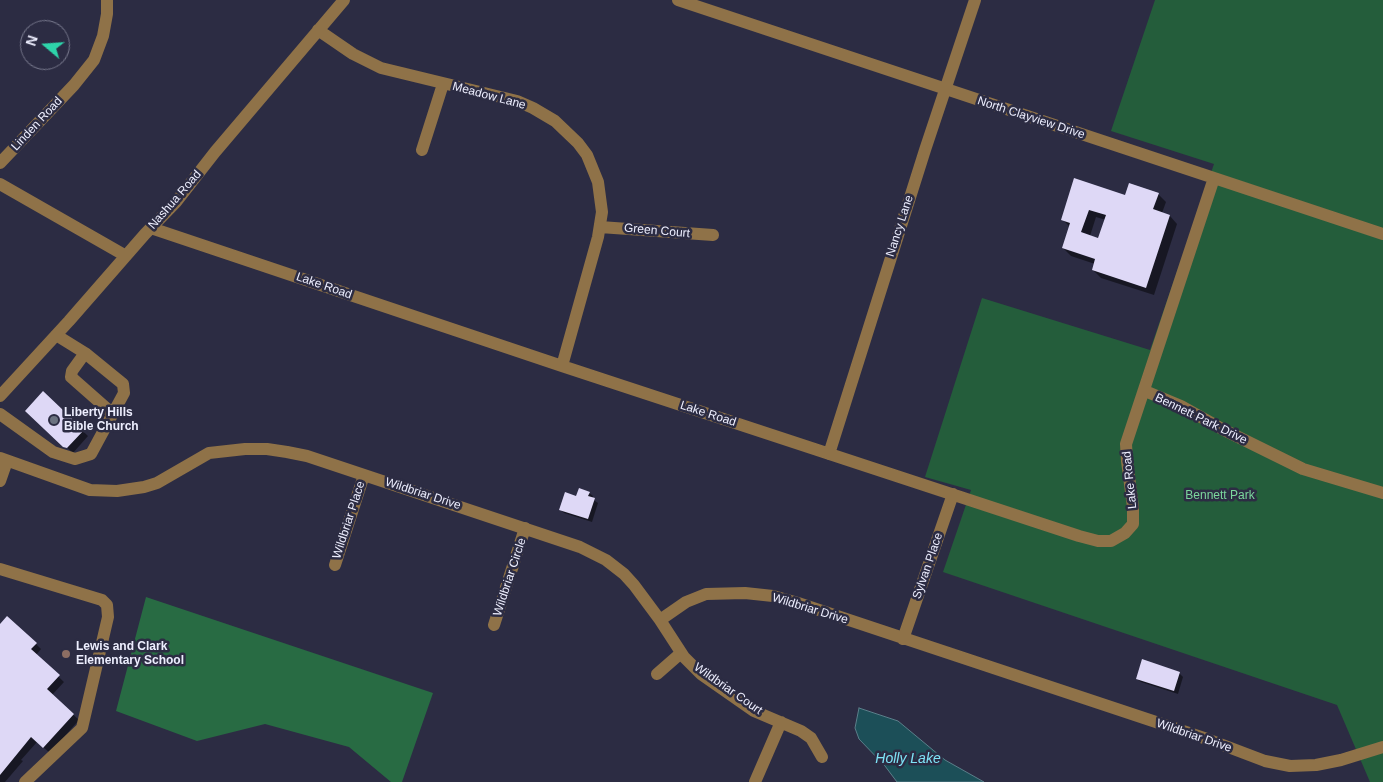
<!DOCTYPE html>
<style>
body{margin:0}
#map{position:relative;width:1383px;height:782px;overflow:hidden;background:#2c2c43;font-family:Arial,sans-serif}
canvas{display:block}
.north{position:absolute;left:20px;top:20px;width:50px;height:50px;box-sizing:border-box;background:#2c2c43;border:1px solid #797a8e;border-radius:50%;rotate:288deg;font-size:14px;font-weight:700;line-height:20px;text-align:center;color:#edeefe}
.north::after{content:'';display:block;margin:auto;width:18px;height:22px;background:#2ed4aa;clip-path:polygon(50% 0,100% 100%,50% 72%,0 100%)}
</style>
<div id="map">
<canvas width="1383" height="782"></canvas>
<div class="north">N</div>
</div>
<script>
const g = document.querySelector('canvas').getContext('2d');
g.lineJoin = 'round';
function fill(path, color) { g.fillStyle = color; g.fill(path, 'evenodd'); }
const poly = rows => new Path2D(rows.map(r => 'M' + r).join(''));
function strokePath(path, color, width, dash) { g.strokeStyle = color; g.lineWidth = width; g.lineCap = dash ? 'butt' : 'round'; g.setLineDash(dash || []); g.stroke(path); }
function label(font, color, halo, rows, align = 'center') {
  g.font = font + ' Arial,sans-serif'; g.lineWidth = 5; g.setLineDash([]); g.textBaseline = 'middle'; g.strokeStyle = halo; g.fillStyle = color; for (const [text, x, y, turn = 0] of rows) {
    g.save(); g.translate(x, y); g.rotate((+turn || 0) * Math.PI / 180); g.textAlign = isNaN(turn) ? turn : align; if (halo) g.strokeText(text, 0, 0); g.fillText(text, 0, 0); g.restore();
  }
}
const green = poly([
 [1155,0,1383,0,1383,782,1370,782,1337,705,943,572,971,490,925,477,982,298,1150,350,1214,164,1111,131]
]);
const forest = poly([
 [146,597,433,693,402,782,391,782,349,747,265,724,197,741,116,711]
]);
const water = poly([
 [859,708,898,721,945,760,984,782,897,782,885,766,859,739,855,728,859,708]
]);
const shadow = poly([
 [1158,194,1166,202,1162,213,1170,216,1177,224,1154,295,1101,278,1093,270,1095,264,1071,256,1063,248,1070,227,1062,219,1126,196],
 [1096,217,1106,220,1099,239,1090,236],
 [43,393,88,436,73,453,27,411],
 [589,493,593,496,592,499,598,503,592,522,564,513,560,509],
 [0,625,36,644,41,649,36,655,64,682,52,695,79,720,50,753,37,742,21,760,23,761,5,782,0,782],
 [1179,673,1183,677,1178,694,1141,682,1137,679]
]);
const building = poly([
 [1074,178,1125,195,1129,183,1159,193,1153,209,1170,215,1146,288,1092,270,1095,259,1062,248,1070,223,1061,220],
 [1089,210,1106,215,1098,238,1081,232],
 [43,391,84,430,67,448,63,447,25,411],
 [579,488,590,492,588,496,595,498,588,519,559,510,565,492,576,496],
 [7,616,37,643,31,649,60,675,47,689,74,714,43,748,31,737,0,775,0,624],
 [1142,659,1180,672,1174,691,1136,679]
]);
const minor = poly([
 [678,0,1383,234],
 [318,30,353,54,381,68,517,101,533,108,555,121,578,143,587,155,598,182,602,212,598,237,562,366],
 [422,150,443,84],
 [0,163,74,85,94,60,103,36,107,14,107,0],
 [0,184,126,256],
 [600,227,713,235],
 [151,228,562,366,1079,536,1098,541,1111,541,1125,533,1133,524,1133,507,1127,461,1126,444,1214,178],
 [85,353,72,371,71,377,113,414],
 [1145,391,1181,406,1224,430,1303,469,1383,493],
 [0,396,69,321,145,234,176,202,215,152,344,0],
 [0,414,53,452,75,459,91,454,124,393,123,384,85,353,56,335],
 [829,454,925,150,975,0],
 [0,458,90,490,117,491,144,487,157,483,209,453,245,449,267,449,287,452,307,456,580,547,606,560,624,574,634,585,660,620,684,657,701,674,754,711,801,731,811,738,822,757],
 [0,481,7,461],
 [335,565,364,475],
 [0,569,102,600,107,605,108,617,82,728,25,782],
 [660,620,686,602,706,594,745,593,773,596,798,603,1207,739,1265,761,1290,766,1316,765,1341,760,1383,747],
 [494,625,525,528],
 [903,639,953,494],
 [657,674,681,653],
 [755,782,781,722]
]);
const markers = [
 [54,420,5,"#6b7280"],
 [66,654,5,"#8d6e63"]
];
const streetNames = [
 ["Meadow Lane",489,96,15],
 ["North Clayview Drive",1031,118,18],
 ["Linden Road",37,124,-47],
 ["Nashua Road",175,200,-49],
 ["Nancy Lane",900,226,-72],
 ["Green Court",657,231,5],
 ["Lake Road",324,286,19],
 ["Lake Road",708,414,18],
 ["Bennett Park Drive",1201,419,26],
 ["Lake Road",1130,480,-96],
 ["Wildbriar Drive",423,494,18],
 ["Wildbriar Place",349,520,-72],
 ["Sylvan Place",928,566,-71],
 ["Wildbriar Circle",510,577,-72],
 ["Wildbriar Drive",810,609,17],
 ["Wildbriar Court",728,689,35],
 ["Wildbriar Drive",1194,736,19]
];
const poiNames = [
 ["Liberty Hills",64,413],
 ["Bible Church",64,427],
 ["Lewis and Clark",76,647],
 ["Elementary School",76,661]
];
const parkNames = [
 ["Bennett Park",1220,496]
];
const waterNames = [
 ["Holly Lake",908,759]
];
fill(green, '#245d3b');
fill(forest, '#286b43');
fill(water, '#1c4f58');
strokePath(water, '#5b7f8a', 1);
fill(shadow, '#0007');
fill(building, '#ded8f6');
strokePath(minor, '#8f7248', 12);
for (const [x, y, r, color] of markers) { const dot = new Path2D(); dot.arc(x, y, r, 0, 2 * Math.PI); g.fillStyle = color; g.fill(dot); strokePath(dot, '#2c2c43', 2); }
label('12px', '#edeefe', '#2c2c43', streetNames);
label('bold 12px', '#edeefe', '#2c2c43', poiNames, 'left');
label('12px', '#7bd79c', '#2c2c43', parkNames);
label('italic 14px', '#7fe4f7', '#2c2c43', waterNames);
</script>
